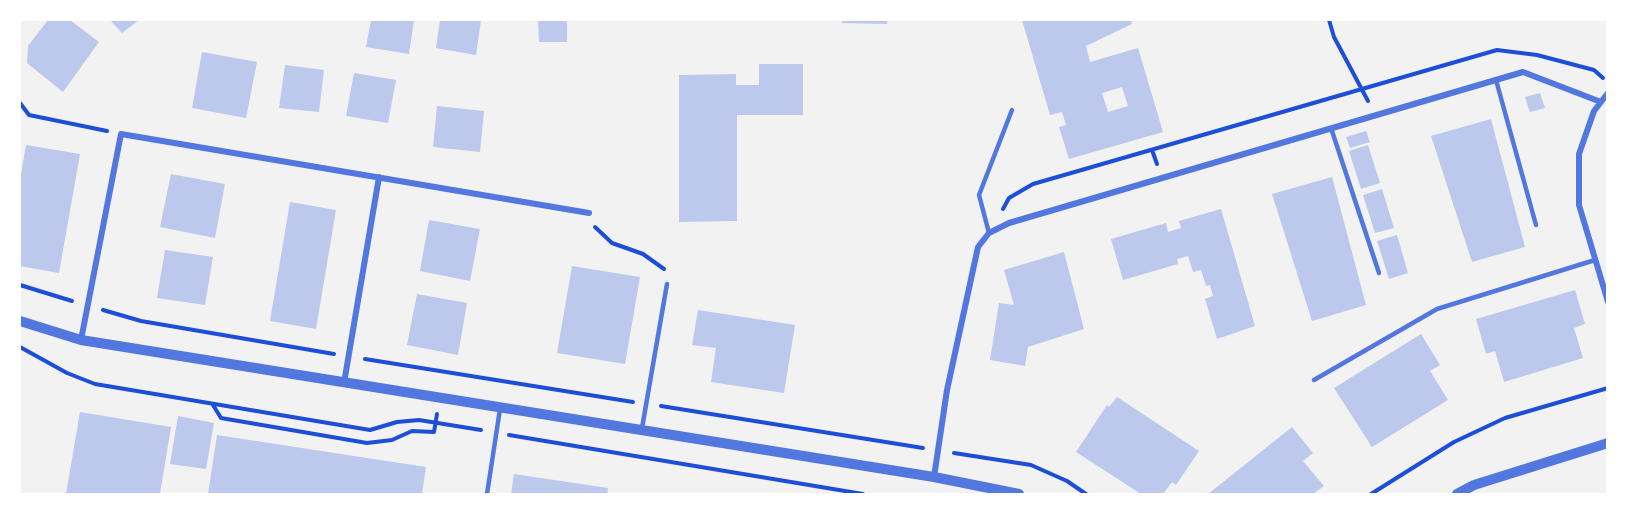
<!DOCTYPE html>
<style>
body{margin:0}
#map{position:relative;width:1627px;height:514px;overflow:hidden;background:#f2f2f2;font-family:Quicksand,sans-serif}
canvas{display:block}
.frame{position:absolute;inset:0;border:21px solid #fff;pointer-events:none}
</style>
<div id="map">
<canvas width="1627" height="514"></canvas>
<div class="frame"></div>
</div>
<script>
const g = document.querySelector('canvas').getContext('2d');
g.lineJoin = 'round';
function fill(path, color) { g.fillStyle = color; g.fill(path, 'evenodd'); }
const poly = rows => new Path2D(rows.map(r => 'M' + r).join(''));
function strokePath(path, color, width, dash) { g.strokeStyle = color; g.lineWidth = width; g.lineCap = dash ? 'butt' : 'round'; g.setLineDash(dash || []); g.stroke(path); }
const building = poly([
 [48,20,70,20,99,42,63,92,27,63,28,46],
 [110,20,139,20,122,33],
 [371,20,414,20,409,54,366,47],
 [440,20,481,20,476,55,436,48],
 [538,20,567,20,567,42,539,42],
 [842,20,887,20,887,24,842,23],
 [1022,20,1131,20,1132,24,1086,46,1090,62,1138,48,1163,132,1069,159,1059,127,1066,125,1062,112,1050,115],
 [1122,87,1128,106,1108,112,1102,93],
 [202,52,257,62,246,118,192,108],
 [759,64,803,64,803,115,737,115,737,221,679,222,679,75,736,74,736,85,759,85],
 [285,65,324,70,319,112,279,108],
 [354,73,396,80,388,123,346,116],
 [1540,93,1545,108,1530,112,1525,97],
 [437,106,484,111,480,152,433,147],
 [1491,119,1525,247,1472,262,1431,136],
 [1366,131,1370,142,1350,148,1346,137],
 [26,145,80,154,59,273,20,266,20,180],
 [1368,145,1380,183,1361,189,1349,151],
 [171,174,225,184,215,238,160,227],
 [1332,177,1366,305,1312,321,1272,194],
 [1382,189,1394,228,1375,233,1363,195],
 [290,202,336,210,316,329,270,321],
 [1221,209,1255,326,1217,339,1205,299,1213,296,1210,285,1206,286,1201,270,1193,272,1188,256,1177,259,1178,264,1123,280,1111,239,1166,223,1168,232,1181,228,1179,221],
 [429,220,480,229,470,281,420,271],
 [1397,235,1408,273,1389,279,1377,241],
 [165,250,213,257,205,305,157,298],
 [1064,252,1084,329,1028,347,1025,366,990,360,999,303,1014,305,1004,270],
 [572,266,640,277,625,364,557,353],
 [1575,290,1585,324,1574,328,1583,358,1504,382,1495,351,1486,354,1476,319],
 [417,294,467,303,458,355,407,345],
 [698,310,795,325,784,393,711,382,716,348,692,345],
 [1421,334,1440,365,1430,371,1448,400,1372,447,1334,388],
 [1117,397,1199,451,1176,485,1172,482,1163,494,1141,494,1076,452,1107,405,1109,407],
 [80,412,171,427,160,494,66,494],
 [178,416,214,423,206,469,170,464],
 [1292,427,1313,453,1303,461,1324,486,1313,494,1208,494],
 [217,435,426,467,422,494,208,494],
 [514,474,608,488,607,494,511,494]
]);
const path = poly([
 [1329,20,1334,37,1368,101],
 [20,103,29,115,107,131],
 [1152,150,1157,164],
 [1003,209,1009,198,1033,184,1497,50,1537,55,1594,70,1603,78],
 [595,227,612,243,643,254,664,269],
 [20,285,72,301],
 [103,310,141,321,334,354],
 [20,347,67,373,95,384,370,430,397,422,419,420,481,430],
 [365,359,633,402],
 [213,405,221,418,367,443,392,440,412,431,434,432,437,414],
 [661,406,923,448],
 [509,435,863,494],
 [954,453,1031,465,1067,481,1086,494],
 [1371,494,1454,442,1505,418,1608,388]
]);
const service = poly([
 [1496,80,1536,225],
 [1331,128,1379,273],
 [989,233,979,195,1012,110],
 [1314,380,1437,309,1595,260],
 [642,428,667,284],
 [487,494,500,409]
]);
const minor = poly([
 [1608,93,1594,111,1579,154,1579,205,1608,302],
 [81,340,121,134,589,213],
 [344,383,379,177],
 [934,477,947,390,978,247,989,233,1009,223,1523,72,1601,102]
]);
const tertiary = poly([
 [20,321,81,340,934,477,1019,494],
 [1457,494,1474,485,1608,443]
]);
fill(building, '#bdc9ec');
strokePath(path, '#1d4ed8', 4);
strokePath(service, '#5277de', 4.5);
strokePath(minor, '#5277de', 6);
strokePath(tertiary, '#5277de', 10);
</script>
